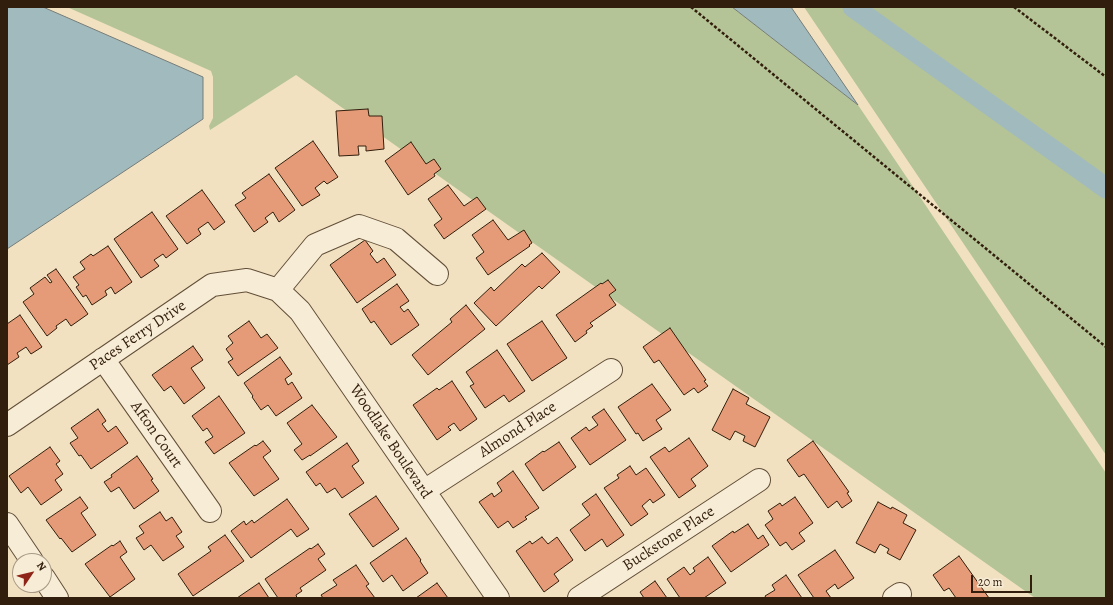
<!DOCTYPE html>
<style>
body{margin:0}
#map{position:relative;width:1113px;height:605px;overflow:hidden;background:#f2e1c0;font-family:Alegreya,serif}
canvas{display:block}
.frame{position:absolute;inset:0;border:8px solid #321e0c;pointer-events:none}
.north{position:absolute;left:12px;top:553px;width:40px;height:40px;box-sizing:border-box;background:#f7ecd6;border:1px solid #a89a85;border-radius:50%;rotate:55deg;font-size:11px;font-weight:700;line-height:16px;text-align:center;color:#321e0c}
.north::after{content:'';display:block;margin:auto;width:14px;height:18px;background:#8f2418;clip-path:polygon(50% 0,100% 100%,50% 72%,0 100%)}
.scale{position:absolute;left:971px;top:575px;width:61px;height:18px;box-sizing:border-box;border:2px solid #321e0c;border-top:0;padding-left:5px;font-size:12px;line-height:14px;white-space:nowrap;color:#321e0c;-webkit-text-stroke:3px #f7ecd6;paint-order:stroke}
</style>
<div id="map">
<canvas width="1113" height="605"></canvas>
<div class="frame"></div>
<div class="north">N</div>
<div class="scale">20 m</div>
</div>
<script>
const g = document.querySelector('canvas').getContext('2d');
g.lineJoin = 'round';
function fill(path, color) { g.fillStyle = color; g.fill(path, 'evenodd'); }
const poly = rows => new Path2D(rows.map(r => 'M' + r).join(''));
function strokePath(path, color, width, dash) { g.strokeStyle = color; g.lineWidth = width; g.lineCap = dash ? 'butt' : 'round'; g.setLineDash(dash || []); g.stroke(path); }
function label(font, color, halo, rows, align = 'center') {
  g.font = font + ' Alegreya,serif'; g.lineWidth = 3; g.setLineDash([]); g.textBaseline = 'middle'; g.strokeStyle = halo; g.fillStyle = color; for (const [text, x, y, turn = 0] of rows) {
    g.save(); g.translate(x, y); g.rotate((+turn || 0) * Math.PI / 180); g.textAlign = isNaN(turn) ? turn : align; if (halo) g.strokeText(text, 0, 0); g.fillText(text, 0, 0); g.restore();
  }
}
const green = poly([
 [67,7,732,7,858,105,1106,473,1106,598,1035,598,296,75,210,130,209,126,213,118,213,77,211,71],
 [804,7,1106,7,1106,455]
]);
const water = poly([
 [7,7,43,7,203,77,203,119,7,249,7,7],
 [732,7,791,7,858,105,732,7]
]);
const canal = poly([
 [853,7,1106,188]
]);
const building = poly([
 [368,109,369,116,382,116,384,149,366,151,366,146,358,146,359,155,339,156,336,111,368,109],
 [313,141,338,177,327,184,324,181,315,188,320,195,302,206,275,168,313,141],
 [411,142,426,164,434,159,441,169,434,174,435,176,408,195,385,161,411,142],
 [269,174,295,210,279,222,273,212,265,218,268,222,254,232,235,205,246,198,242,193,269,174],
 [448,185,464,206,477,197,486,209,444,239,434,225,442,219,428,199,448,185],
 [202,190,225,222,214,230,208,222,198,229,201,234,187,244,166,216,202,190],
 [152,212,178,249,166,258,163,254,154,260,159,266,141,278,114,239,152,212],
 [493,220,508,240,524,230,532,243,529,245,530,246,488,275,476,258,484,252,472,235,493,220],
 [365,240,373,251,370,254,377,263,384,258,396,275,357,303,330,265,365,240],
 [108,246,132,282,115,294,111,287,105,291,107,295,92,305,86,295,83,297,76,287,79,285,73,277,85,269,80,262,91,254,93,256,108,246],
 [542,253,560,272,542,289,539,286,496,326,474,303,491,287,494,291,522,264,525,267,542,253],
 [56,269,88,314,71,326,66,319,56,326,57,328,47,336,23,302,34,294,30,288,45,277,50,283,52,282,47,275,56,269],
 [608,280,616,290,609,295,616,305,590,323,593,326,586,331,587,333,575,342,556,315,601,283,602,284,608,280],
 [397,284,409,301,400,307,404,312,408,309,419,325,391,345,374,321,371,323,362,309,397,284],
 [466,305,485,329,428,375,412,355,452,322,450,319,466,305],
 [20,315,42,347,31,354,26,347,17,353,19,357,7,365,7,324,20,315],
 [249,321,261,338,267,334,278,348,238,376,228,362,233,359,226,349,233,343,228,336,249,321],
 [542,321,567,358,532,381,507,344,542,321],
 [670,328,706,380,704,381,708,386,698,393,694,388,684,395,659,360,654,363,643,347,670,328],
 [193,346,203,360,191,368,205,388,184,404,171,386,164,391,152,375,193,346],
 [497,350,525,391,509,402,504,395,485,408,470,386,474,384,466,372,497,350],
 [280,357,292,374,285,379,288,385,292,382,302,398,276,416,268,405,261,410,252,397,253,396,244,383,280,357],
 [452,381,477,419,460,431,454,423,448,427,451,430,437,440,413,405,437,388,439,390,452,381],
 [652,384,671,410,656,420,662,429,643,441,638,433,636,434,618,407,652,384],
 [733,389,749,398,746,404,770,417,755,447,743,441,745,436,735,431,730,440,712,430,733,389],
 [219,396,245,433,214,454,205,442,213,437,207,428,203,431,192,416,219,396],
 [312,405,337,437,310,456,310,455,302,460,294,450,302,444,287,423,312,405],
 [98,409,106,421,102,424,108,432,116,426,128,443,91,469,81,455,79,456,70,443,78,438,71,428,98,409],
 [604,409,626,440,590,465,571,438,586,427,589,431,598,425,592,417,604,409],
 [689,438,708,466,691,479,696,486,679,498,650,457,665,447,669,452,689,438],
 [263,441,271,451,263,457,279,479,254,496,229,463,255,445,256,446,263,441],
 [813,441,849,492,847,493,852,501,842,508,837,501,828,508,804,474,799,477,787,460,813,441],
 [559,442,576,467,543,491,525,464,543,451,544,452,559,442],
 [347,443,359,461,352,466,364,483,342,498,335,488,327,493,320,483,316,486,306,472,347,443],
 [50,447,60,461,56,464,63,474,55,480,62,490,41,505,28,487,21,493,9,476,50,447],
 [137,456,153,479,151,480,159,491,134,509,119,487,111,492,104,482,112,477,111,475,137,456],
 [630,466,636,475,646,468,665,495,653,503,650,499,642,506,648,514,631,526,604,488,619,478,617,475,630,466],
 [513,471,539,508,525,517,527,519,513,528,508,521,498,528,479,502,492,493,494,497,502,491,497,483,513,471],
 [596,494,624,535,607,547,602,539,585,551,570,530,590,515,582,504,596,494],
 [376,496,399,529,373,547,349,514,376,496],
 [80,497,88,508,81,513,96,535,72,552,61,538,60,539,46,520,80,497],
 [795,497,813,523,799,533,805,541,792,550,786,542,780,546,765,525,773,519,768,511,780,503,782,506,795,497],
 [287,499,309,529,297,537,291,529,251,558,231,531,244,521,246,525,252,520,254,523,287,499],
 [878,502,891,509,892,507,907,515,903,523,916,530,900,560,887,553,889,549,880,544,875,553,856,543,878,502],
 [160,512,166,521,172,517,182,532,176,536,184,547,163,561,151,545,144,550,136,538,144,533,139,526,160,512],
 [748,524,758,539,763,535,769,545,731,572,712,546,733,531,734,533,748,524],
 [225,535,244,561,193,596,178,574,211,551,208,547,225,535],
 [542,537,548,544,557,537,573,560,554,574,559,581,544,592,516,551,530,541,532,544,542,537],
 [406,538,421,560,420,561,428,573,403,591,392,575,383,582,370,563,406,538],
 [120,541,127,552,120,557,135,579,110,597,85,564,112,545,113,546,120,541],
 [318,544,325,554,318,559,326,570,300,588,302,591,296,595,297,598,278,598,265,579,310,548,311,549,318,544],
 [835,550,854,578,838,589,835,584,826,591,831,598,814,598,798,575,835,550],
 [959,556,989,598,956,598,949,588,944,591,933,575,959,556],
 [708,557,726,583,704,598,680,598,667,579,684,567,690,575,695,571,693,568,708,557],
 [356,565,369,584,366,586,375,598,323,598,321,595,337,585,333,580,356,565],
 [786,575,802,598,766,598,765,596,775,590,772,585,786,575],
 [655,581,667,598,644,598,640,592,655,581],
 [259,583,269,598,237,598,259,583],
 [437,583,448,598,416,598,437,583]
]);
const path = poly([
 [691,7,1106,347],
 [1014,7,1106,77]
]);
const minor = poly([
 [278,290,315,245,359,226,396,239,437,274],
 [103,359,210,511],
 [7,425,212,285,247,280,278,290,300,311,498,598],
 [424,491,611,370],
 [7,524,32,561],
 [44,578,57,598],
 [579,598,759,480],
 [894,598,900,594]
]);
const streetNames = [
 ["Paces Ferry Drive",138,336,-34],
 ["Almond Place",518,430,-33],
 ["Afton Court",156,435,55],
 ["Woodlake Boulevard",390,442,56],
 ["Buckstone Place",669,539,-33]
];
fill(green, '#b4c497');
fill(water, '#a1babe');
strokePath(water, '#757c77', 1);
strokePath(canal, '#a1babe', 21);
fill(building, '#e59b77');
strokePath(building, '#321e0c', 1);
strokePath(minor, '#624f39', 24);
strokePath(path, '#321e0c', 2.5, [3, 2]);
strokePath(minor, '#f7ecd6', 22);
label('16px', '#321e0c', '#f7ecd6', streetNames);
</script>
